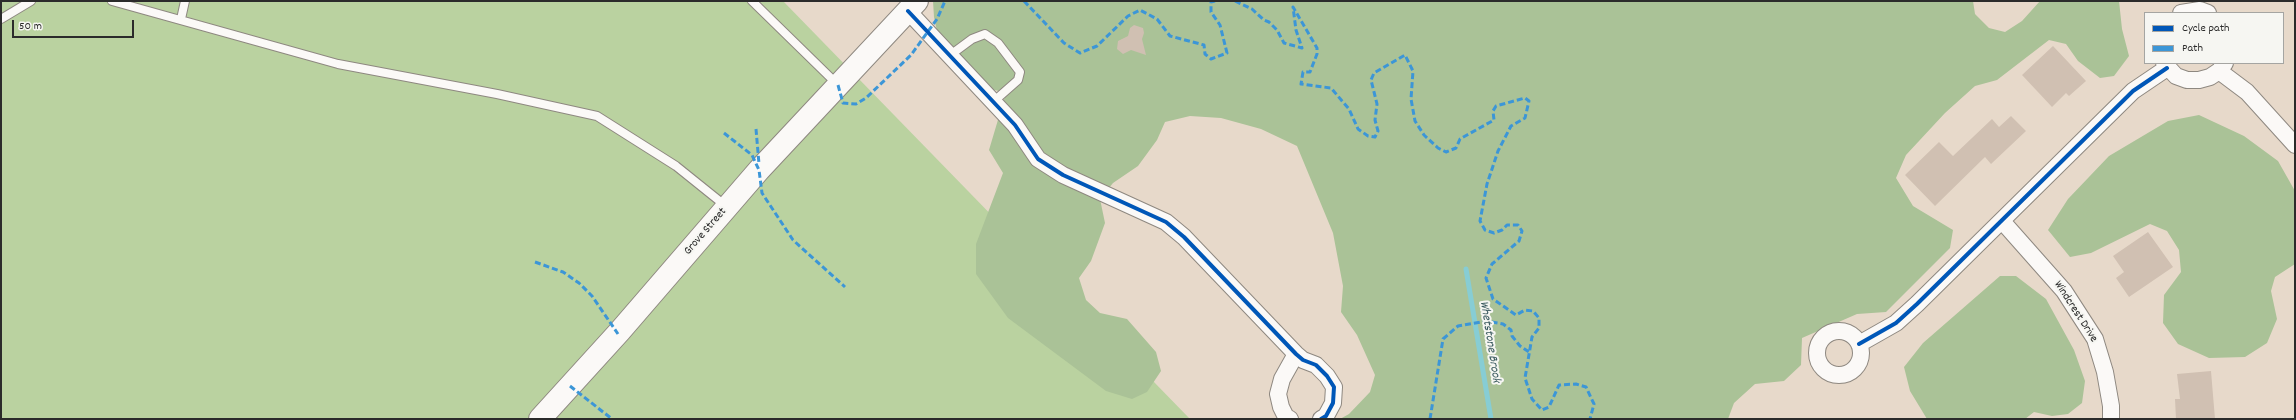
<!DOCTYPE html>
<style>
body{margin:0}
#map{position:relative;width:2296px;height:420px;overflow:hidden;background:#e7d9ca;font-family:Dekko,sans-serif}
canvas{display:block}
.frame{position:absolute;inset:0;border:2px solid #2b2b2b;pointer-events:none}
.legend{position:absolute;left:2144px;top:12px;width:140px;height:52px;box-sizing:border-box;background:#f6f6f2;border:1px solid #a5a5a2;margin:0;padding:5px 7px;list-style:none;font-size:12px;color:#2b2b2b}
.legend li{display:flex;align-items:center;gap:8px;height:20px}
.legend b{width:20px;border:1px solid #a5a5a2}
.scale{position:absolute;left:12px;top:20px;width:122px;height:18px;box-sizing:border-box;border:2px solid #2b2b2b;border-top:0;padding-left:5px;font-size:12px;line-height:14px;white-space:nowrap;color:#2b2b2b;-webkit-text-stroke:3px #f6f6f2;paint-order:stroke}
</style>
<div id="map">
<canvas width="2296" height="420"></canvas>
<div class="frame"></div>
<ul class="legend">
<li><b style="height:5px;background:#0057b8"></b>Cycle path</li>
<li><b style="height:5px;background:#3c96d7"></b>Path</li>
</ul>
<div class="scale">50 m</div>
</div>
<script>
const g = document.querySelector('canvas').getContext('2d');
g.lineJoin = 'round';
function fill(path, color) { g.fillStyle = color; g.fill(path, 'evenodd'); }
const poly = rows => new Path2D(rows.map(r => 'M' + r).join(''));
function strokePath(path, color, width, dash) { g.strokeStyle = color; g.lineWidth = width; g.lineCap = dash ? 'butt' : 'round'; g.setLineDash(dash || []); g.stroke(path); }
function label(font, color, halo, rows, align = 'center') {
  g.font = font + ' Dekko,sans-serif'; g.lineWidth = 4; g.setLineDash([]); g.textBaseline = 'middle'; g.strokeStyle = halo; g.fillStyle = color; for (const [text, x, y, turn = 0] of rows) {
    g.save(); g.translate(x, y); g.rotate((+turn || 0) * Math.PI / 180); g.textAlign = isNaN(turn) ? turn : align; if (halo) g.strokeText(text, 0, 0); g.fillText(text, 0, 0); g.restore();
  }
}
const green = poly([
 [1,1,783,1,1190,419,1,419]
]);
const forest = poly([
 [933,1,1973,1,1975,14,1989,28,2005,32,2022,21,2040,1,2119,1,2122,29,2129,56,2114,76,2100,78,2078,61,2066,44,2049,40,1997,80,1975,86,1945,113,1906,155,1896,178,1913,206,1953,230,1950,248,1886,312,1857,314,1802,338,1801,365,1784,381,1755,384,1734,403,1728,419,1340,419,1349,414,1370,392,1375,375,1357,335,1341,312,1343,286,1333,233,1297,146,1261,129,1221,118,1190,116,1165,122,1157,140,1138,166,1113,183,1100,199,1105,223,1091,261,1079,278,1086,300,1100,313,1127,319,1156,352,1161,371,1147,392,1132,399,1106,391,1008,318,976,274,976,244,1003,173,989,150,1006,93,991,89,941,50,934,17],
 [2199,115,2244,136,2278,161,2295,191,2295,264,2275,277,2271,291,2277,319,2267,343,2245,357,2209,358,2178,344,2163,323,2164,295,2181,272,2179,250,2167,231,2150,224,2091,253,2070,257,2048,230,2068,199,2109,156,2168,121],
 [2000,276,2016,276,2046,299,2074,350,2085,381,2082,403,2068,414,2052,416,2034,412,2025,419,1927,419,1910,391,1904,367,1923,343]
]);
const stream = poly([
 [1466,269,1491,419]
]);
const building = poly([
 [1134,25,1143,28,1144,33,1142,39,1146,55,1131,50,1123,54,1117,49,1118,41,1128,36,1130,28],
 [2053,46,2086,81,2069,96,2066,93,2052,107,2022,75],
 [2011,116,2026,131,1991,164,1985,157,1935,206,1905,175,1939,142,1953,156,1992,119,1999,127],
 [2148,232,2173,267,2129,297,2116,278,2124,272,2113,256],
 [2211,371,2215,419,2176,419,2175,399,2180,399,2177,374]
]);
const lane = poly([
 [112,1,338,64,497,94,597,116,676,166,727,207],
 [752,1,837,84],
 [1,19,31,1],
 [181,19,185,1],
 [949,56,972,39,985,34,998,43,1020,72,1018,80,993,102]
]);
const street = poly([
 [908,11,1015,125,1038,159,1063,175,1166,222,1184,237,1296,354,1303,360,1316,365,1327,376,1334,387,1333,403,1326,416,1321,419],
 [2181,13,2200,10,2208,13],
 [2164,63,2176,76,2187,80,2199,80,2210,77,2219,71,2225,63],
 [2219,71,2247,92,2295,145],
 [2002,221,2064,291,2095,339,2105,372,2111,406,2111,419],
 '1817 353a22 22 0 1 1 44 0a22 22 0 1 1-44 0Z',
 [1859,344,1896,323,1917,304,2133,91,2167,68],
 [1290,419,1286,417,1281,407,1278,394,1282,379,1296,354]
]);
const secondary = poly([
 [540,419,620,331,759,170,917,1]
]);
const quiet = poly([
 [1024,1,1064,43,1080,53,1097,46,1128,16,1140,10,1157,19,1170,36,1204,45,1205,54,1211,59,1227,53,1220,25,1211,12,1211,2,1215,1],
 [1235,1,1252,9,1264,20,1269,22,1277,30,1284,43,1302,48,1296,30,1293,7,1317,48,1317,54,1310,72,1303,72,1301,84,1331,88,1349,109,1358,129,1368,136,1375,137,1378,131,1375,120,1377,104,1371,80,1374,73,1405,55,1413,71,1411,99,1415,121,1424,135,1438,148,1446,152,1456,148,1460,139,1467,135,1494,120,1493,111,1496,106,1525,98,1529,101,1525,118,1511,126,1498,151,1487,184,1480,221,1485,230,1494,233,1502,230,1507,225,1518,225,1522,231,1519,241,1492,264,1486,278,1493,299,1516,315,1525,310,1533,311,1539,318,1539,328,1532,337,1525,378,1532,399,1542,410,1549,407,1559,385,1576,384,1586,387,1594,404,1590,419],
 [838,85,843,103,856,104,866,98,911,55,937,19,945,1],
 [756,129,759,164],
 [724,133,752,155,759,170,762,193,793,240,845,287],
 [535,262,563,272,579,283,592,296,618,334],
 [570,386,612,419],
 [1430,419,1443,339,1458,326,1487,321,1503,324,1511,330,1512,336,1520,346,1529,352]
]);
const cycleway = poly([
 [908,11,1015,125,1038,159,1063,175,1166,222,1184,237,1296,354,1303,360,1316,365,1327,376,1334,387,1333,403,1326,416,1321,419],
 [1859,344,1896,323,1917,304,2133,91,2167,68]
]);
const streetNames = [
 ["Grove Street",706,232,-49],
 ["Windcrest Drive",2075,312,57]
];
const waterNames = [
 ["Whetstone Brook",1489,342,81]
];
fill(green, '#bad2a0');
fill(forest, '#aac297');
strokePath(stream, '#87cdd4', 5);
fill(building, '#d0c0b2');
strokePath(lane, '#8e8880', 10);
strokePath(street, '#8e8880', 18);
strokePath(secondary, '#8e8880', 24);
strokePath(lane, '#fbf9f7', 8);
strokePath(street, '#fbf9f7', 16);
strokePath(secondary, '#fbf9f7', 22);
strokePath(quiet, '#3c96d7', 3, [6, 3]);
strokePath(cycleway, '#0057b8', 4);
label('12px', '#2b2b2b', '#f6f6f2', streetNames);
label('italic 13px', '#3a5a5f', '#f6f6f2', waterNames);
</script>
